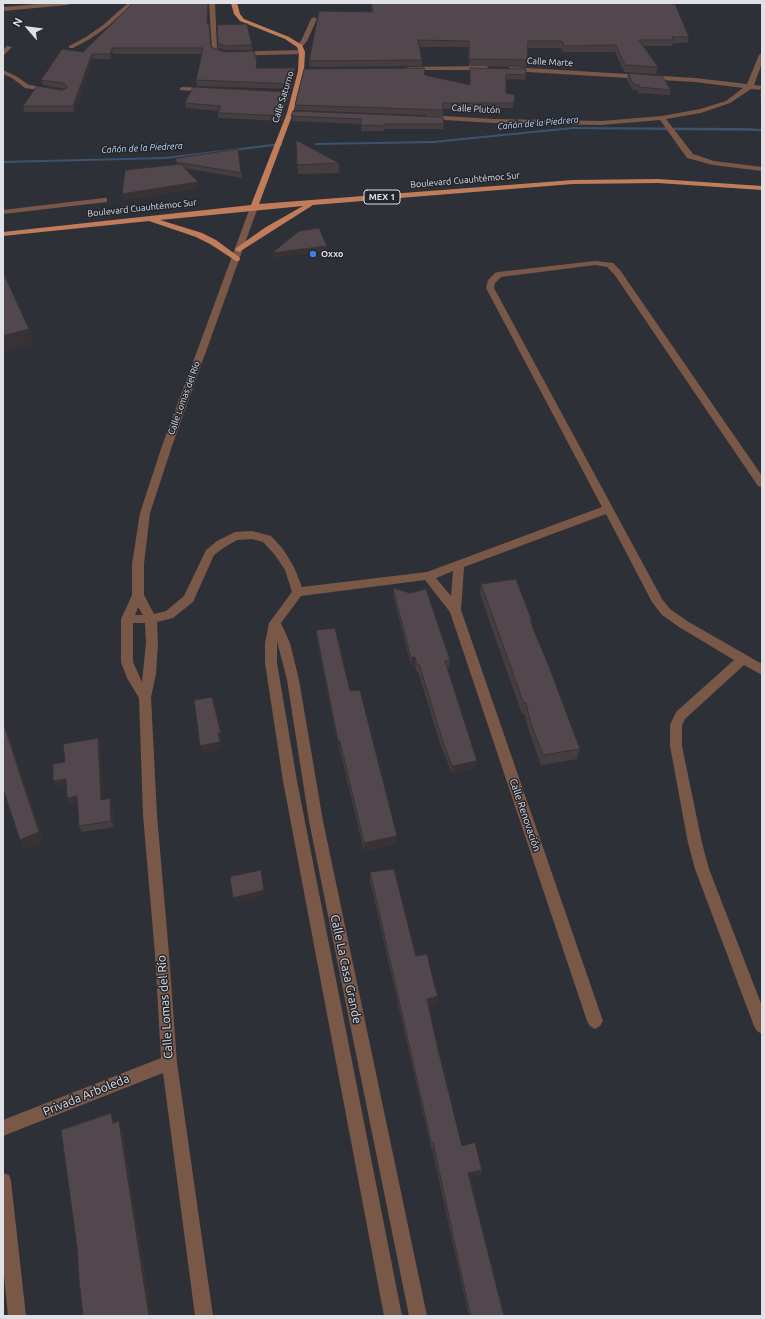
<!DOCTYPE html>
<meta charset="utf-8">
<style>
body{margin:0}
#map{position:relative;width:765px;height:1319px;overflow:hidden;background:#2e3038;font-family:Ubuntu,sans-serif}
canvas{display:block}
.frame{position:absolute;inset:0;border:4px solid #dfe1e6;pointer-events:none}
.north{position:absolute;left:8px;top:8px;width:40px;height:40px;-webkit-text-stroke:3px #24262e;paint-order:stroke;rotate:298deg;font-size:11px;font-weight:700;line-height:16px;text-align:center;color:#dfe1e6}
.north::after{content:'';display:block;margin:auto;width:14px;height:18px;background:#dfe1e6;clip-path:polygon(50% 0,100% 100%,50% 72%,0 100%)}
</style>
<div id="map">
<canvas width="765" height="1319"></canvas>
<div class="frame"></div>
<div class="north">N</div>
</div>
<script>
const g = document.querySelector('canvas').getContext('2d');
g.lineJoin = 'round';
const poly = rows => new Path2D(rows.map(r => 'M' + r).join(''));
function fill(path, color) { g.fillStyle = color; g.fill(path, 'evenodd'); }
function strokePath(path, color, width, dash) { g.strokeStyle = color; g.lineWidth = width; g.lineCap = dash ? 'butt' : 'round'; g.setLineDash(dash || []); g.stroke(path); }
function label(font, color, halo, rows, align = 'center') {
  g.font = font + ' Ubuntu,sans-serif'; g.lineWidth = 3; g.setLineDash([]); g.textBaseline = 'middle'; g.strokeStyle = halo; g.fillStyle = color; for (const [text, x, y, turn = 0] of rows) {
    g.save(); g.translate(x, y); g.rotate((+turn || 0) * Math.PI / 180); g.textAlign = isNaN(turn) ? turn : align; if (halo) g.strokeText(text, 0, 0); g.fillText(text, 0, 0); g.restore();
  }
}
const stream = poly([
 [573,127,746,128,762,129,762,131,573,129,433,143,316,145,314,144,316,143,433,141,573,127],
 [281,143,283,144,282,145,165,159,3,163,3,161,165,157,281,143]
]);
const minor = poly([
 [49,3,71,3,68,5,3,11,3,7,49,3],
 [128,3,134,3,107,27,90,39,73,48,69,48,69,46,86,37,103,25,128,3],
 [209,3,215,3,217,49,225,52,302,50,305,52,302,54,224,56,212,51,209,3],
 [314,17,317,19,307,41,302,47,298,47,297,46,301,41,311,19,314,17],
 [7,46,12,47,3,56,3,50,7,46],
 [762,53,762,63,754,85,762,86,762,90,751,89,730,103,701,113,666,119,693,154,714,161,762,167,762,171,713,165,687,158,660,120,601,125,494,123,428,119,425,117,428,115,494,119,601,121,662,116,700,109,726,101,743,88,695,82,510,71,507,69,510,67,695,78,747,84,759,55,762,53],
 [408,67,486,66,489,68,486,70,406,70,405,69,408,67],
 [3,70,16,76,29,85,51,88,54,90,51,92,25,88,12,78,3,74,3,70],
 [182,87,207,88,210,90,207,92,180,90,180,88,182,87],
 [104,198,107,198,107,202,3,214,3,210,104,198],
 [251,205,254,205,258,207,172,446,150,513,144,564,144,595,154,614,166,611,184,596,206,550,217,541,235,532,252,531,271,536,283,549,294,567,302,587,427,572,602,507,486,288,488,280,495,273,498,272,595,261,613,263,620,270,762,476,762,487,758,486,614,274,607,267,595,265,501,277,495,283,494,288,662,599,670,609,687,621,762,664,762,675,744,665,685,719,682,725,682,746,702,843,709,869,762,1006,762,1034,757,1031,754,1026,695,869,688,843,670,746,670,725,676,712,734,660,679,627,662,615,652,602,606,514,464,567,461,610,603,1021,600,1026,595,1029,590,1026,587,1021,450,612,425,580,301,596,281,623,290,643,299,680,323,821,427,1316,409,1316,309,821,287,680,277,641,277,663,297,781,402,1316,384,1316,283,781,265,663,265,643,269,623,292,592,285,570,275,555,263,542,252,539,237,540,225,547,214,555,193,602,173,618,157,622,158,643,156,674,151,697,157,815,169,954,177,1063,213,1316,195,1316,163,1073,3,1136,3,1120,161,1058,155,954,143,815,139,698,127,678,121,662,121,619,132,595,132,564,140,513,162,446,251,205],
 [453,571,451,596,436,578,453,571],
 [138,607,143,615,135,615,138,607],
 [133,623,145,623,146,643,142,682,133,662,133,623],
 [3,1173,9,1175,11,1181,26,1316,8,1316,3,1266,3,1173]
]);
const major = poly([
 [231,3,237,3,240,14,244,19,289,37,302,45,305,52,304,71,293,113,259,204,573,180,658,179,762,186,762,190,658,183,573,184,313,205,239,252,235,250,236,248,266,227,303,206,160,220,202,233,216,240,239,257,240,259,239,261,236,261,210,244,196,237,149,221,3,236,3,232,251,205,287,113,298,71,299,52,297,47,285,39,240,21,234,14,231,3]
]);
const wall = poly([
 [370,3,665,3,689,37,687,43,673,43,672,46,644,46,658,67,656,74,624,72,615,52,563,52,561,48,528,48,526,67,469,66,468,47,420,47,422,60,422,66,310,67,309,61,372,12],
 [208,24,211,47,257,68,296,74,292,89,197,86,196,80,202,54,113,54,111,59,93,59,74,112,24,112,23,106,65,89,43,85,41,80,83,52],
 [218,43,252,45,253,50,225,50,218,48],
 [470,68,526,69,525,80,506,79,506,93,515,95,513,108,443,109,443,116,295,110,295,105,425,75,470,85],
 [628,73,671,90,670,95,638,93,638,90,632,90,627,79],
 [762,86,762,97,759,97],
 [290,96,282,121,218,118,218,113,219,111,186,108,185,103],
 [293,111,444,124,443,129,384,129,384,131,361,131,361,124,292,121,291,116],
 [296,140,339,163,339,173,298,174],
 [238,149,242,178,184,168,198,188,123,200,177,165,176,162],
 [481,584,532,621,532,625,580,749,577,759,541,765,530,734,524,713,522,714,480,594],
 [393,588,450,660,449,667,447,668,476,768,452,773,441,746,418,672,417,672,415,665,411,665,393,595],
 [316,630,350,691,397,836,397,844,364,851,340,750,339,750,317,640],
 [100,745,103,800,112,805,114,827,82,832,79,826,78,803,70,804,66,786,56,788,65,762],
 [370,872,416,956,437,1004,429,1006,437,1045,462,1146,482,1170,481,1175,470,1178,504,1316,469,1316,462,1285,432,1148,431,1148,370,881]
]);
const shadedWall = poly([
 [208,3,209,3,207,29,207,24],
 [4,18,6,23,3,23,3,19],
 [112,48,113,54,111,59,110,54],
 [92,54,93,59,74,112,73,106],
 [295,68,296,74,292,89,291,84],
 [290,92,290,96,282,121,282,116],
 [198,182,198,188,123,200,122,194],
 [327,246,327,251,273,258,272,253],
 [29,329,34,344,3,352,3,336],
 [415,657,415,665,411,665,411,658],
 [3,717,44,841,25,850,20,840,3,722],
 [218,733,221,733,222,741,220,741],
 [98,738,100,745,104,807,101,800],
 [338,741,340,741,340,750,339,750],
 [220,742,222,749,202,754,200,746],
 [477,761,476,768,452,773,452,766],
 [66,779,69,786,56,788,53,781],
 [77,796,80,803,70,804,67,798],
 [110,798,112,805,114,827,111,821],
 [397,836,397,844,364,851,364,843],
 [261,870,265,895,235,903,233,898],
 [438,996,437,1004,427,1006,427,999],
 [111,1113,114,1118,117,1127,113,1123],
 [119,1121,122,1126,152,1316,149,1316],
 [482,1170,481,1175,467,1179,468,1173]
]);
const building = poly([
 [133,3,208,3,207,24,209,24,211,47,223,52,254,51,257,61,256,68,295,68,291,84,196,80,203,48,112,48,110,54,92,54,73,106,23,106,37,86,62,90,67,88,67,86,63,83,41,80,62,49,83,52,133,3],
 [371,3,665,3,675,4,689,37,672,37,673,40,639,40,658,67,625,65,616,45,564,46,562,41,528,41,527,60,469,59,469,41,418,40,422,60,309,61,319,11,373,12,371,3],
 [247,24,252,45,225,46,218,43,217,25,247,24],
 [424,68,425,75,470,85,470,68,526,69,526,75,506,74,506,93,515,95,514,103,443,103,443,110,295,105,304,69,424,68],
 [628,73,662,76,671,90,639,87,639,85,633,84,628,73],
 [762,86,762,92,760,92,762,86],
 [193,87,290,92,282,116,218,113,221,106,185,103,193,87],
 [293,111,443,117,444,124,384,124,384,126,361,125,361,119,291,116,293,111],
 [296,140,339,163,297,165,296,140],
 [238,149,241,173,176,162,176,158,238,149],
 [181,164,198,182,122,194,125,170,181,164],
 [319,228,327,246,272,253,299,231,319,228],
 [3,272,29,329,3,336,3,272],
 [516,579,532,621,530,621,550,669,580,749,543,755,531,724,526,703,524,704,481,584,516,579],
 [393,588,410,593,426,589,450,660,445,661,477,761,452,766,442,739,419,664,417,665,415,657,411,658,393,588],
 [335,628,350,691,360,690,397,836,364,843,340,741,338,741,316,630,335,628],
 [212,697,221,733,218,733,220,742,200,746,194,700,212,697],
 [3,722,39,832,20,840,3,789,3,722],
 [98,738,101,800,110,798,111,821,79,826,77,796,67,798,66,779,53,781,53,764,65,762,63,744,98,738],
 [394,869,416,956,427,954,435,987,438,996,427,999,437,1045,462,1146,475,1142,482,1170,468,1173,504,1316,471,1316,463,1282,433,1142,431,1142,370,872,394,869],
 [261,870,264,890,233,898,230,878,232,876,261,870],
 [111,1113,113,1123,119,1121,149,1316,83,1316,79,1280,77,1247,61,1130,111,1113]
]);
const markers = [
 [313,254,4,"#3f7fe0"]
];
const farStreetnames = [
 ["Calle Marte",550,62,3],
 ["Calle Saturno",283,97,-73],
 ["Calle Plutón",476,109,3],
 ["Boulevard Cuauhtémoc Sur",465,180,-5],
 ["Boulevard Cuauhtémoc Sur",142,208,-6],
 ["Calle Lomas del Río",184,398,-70]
];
const farWaternames = [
 ["Cañón de la Piedrera",538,123,-5],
 ["Cañón de la Piedrera",142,148,-3]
];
const shields = [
 [382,197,36]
];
const shieldNames = [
 ["MEX 1",382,197]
];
const farPoinames = [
 ["Oxxo",321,254]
];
const streetNames = [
 ["Calle Renovación",525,815,71]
];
const nearStreetnames = [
 ["Calle La Casa Grande",346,969,78],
 ["Calle Lomas del Río",165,1007,-94],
 ["Privada Arboleda",86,1095,-22]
];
fill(stream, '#3b536f');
fill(minor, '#7a5847');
fill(major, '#c17d5a');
fill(wall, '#463d41');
fill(shadedWall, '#393235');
fill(building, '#51474c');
strokePath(building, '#393235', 1);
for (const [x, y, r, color] of markers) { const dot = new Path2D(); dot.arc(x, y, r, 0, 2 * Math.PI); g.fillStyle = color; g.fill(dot); strokePath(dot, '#24262e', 1.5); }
label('9px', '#dfe1e6', '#24262e', farStreetnames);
label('italic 9px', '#c2dcfb', '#24262e', farWaternames);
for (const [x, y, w] of shields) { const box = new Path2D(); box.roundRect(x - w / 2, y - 7, w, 14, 3); g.fillStyle = '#24262e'; g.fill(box); strokePath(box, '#dfe1e6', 1); }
label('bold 9px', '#dfe1e6', null, shieldNames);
label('bold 9px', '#dfe1e6', '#24262e', farPoinames, 'left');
label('10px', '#dfe1e6', '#24262e', streetNames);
label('12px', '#dfe1e6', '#24262e', nearStreetnames);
</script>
